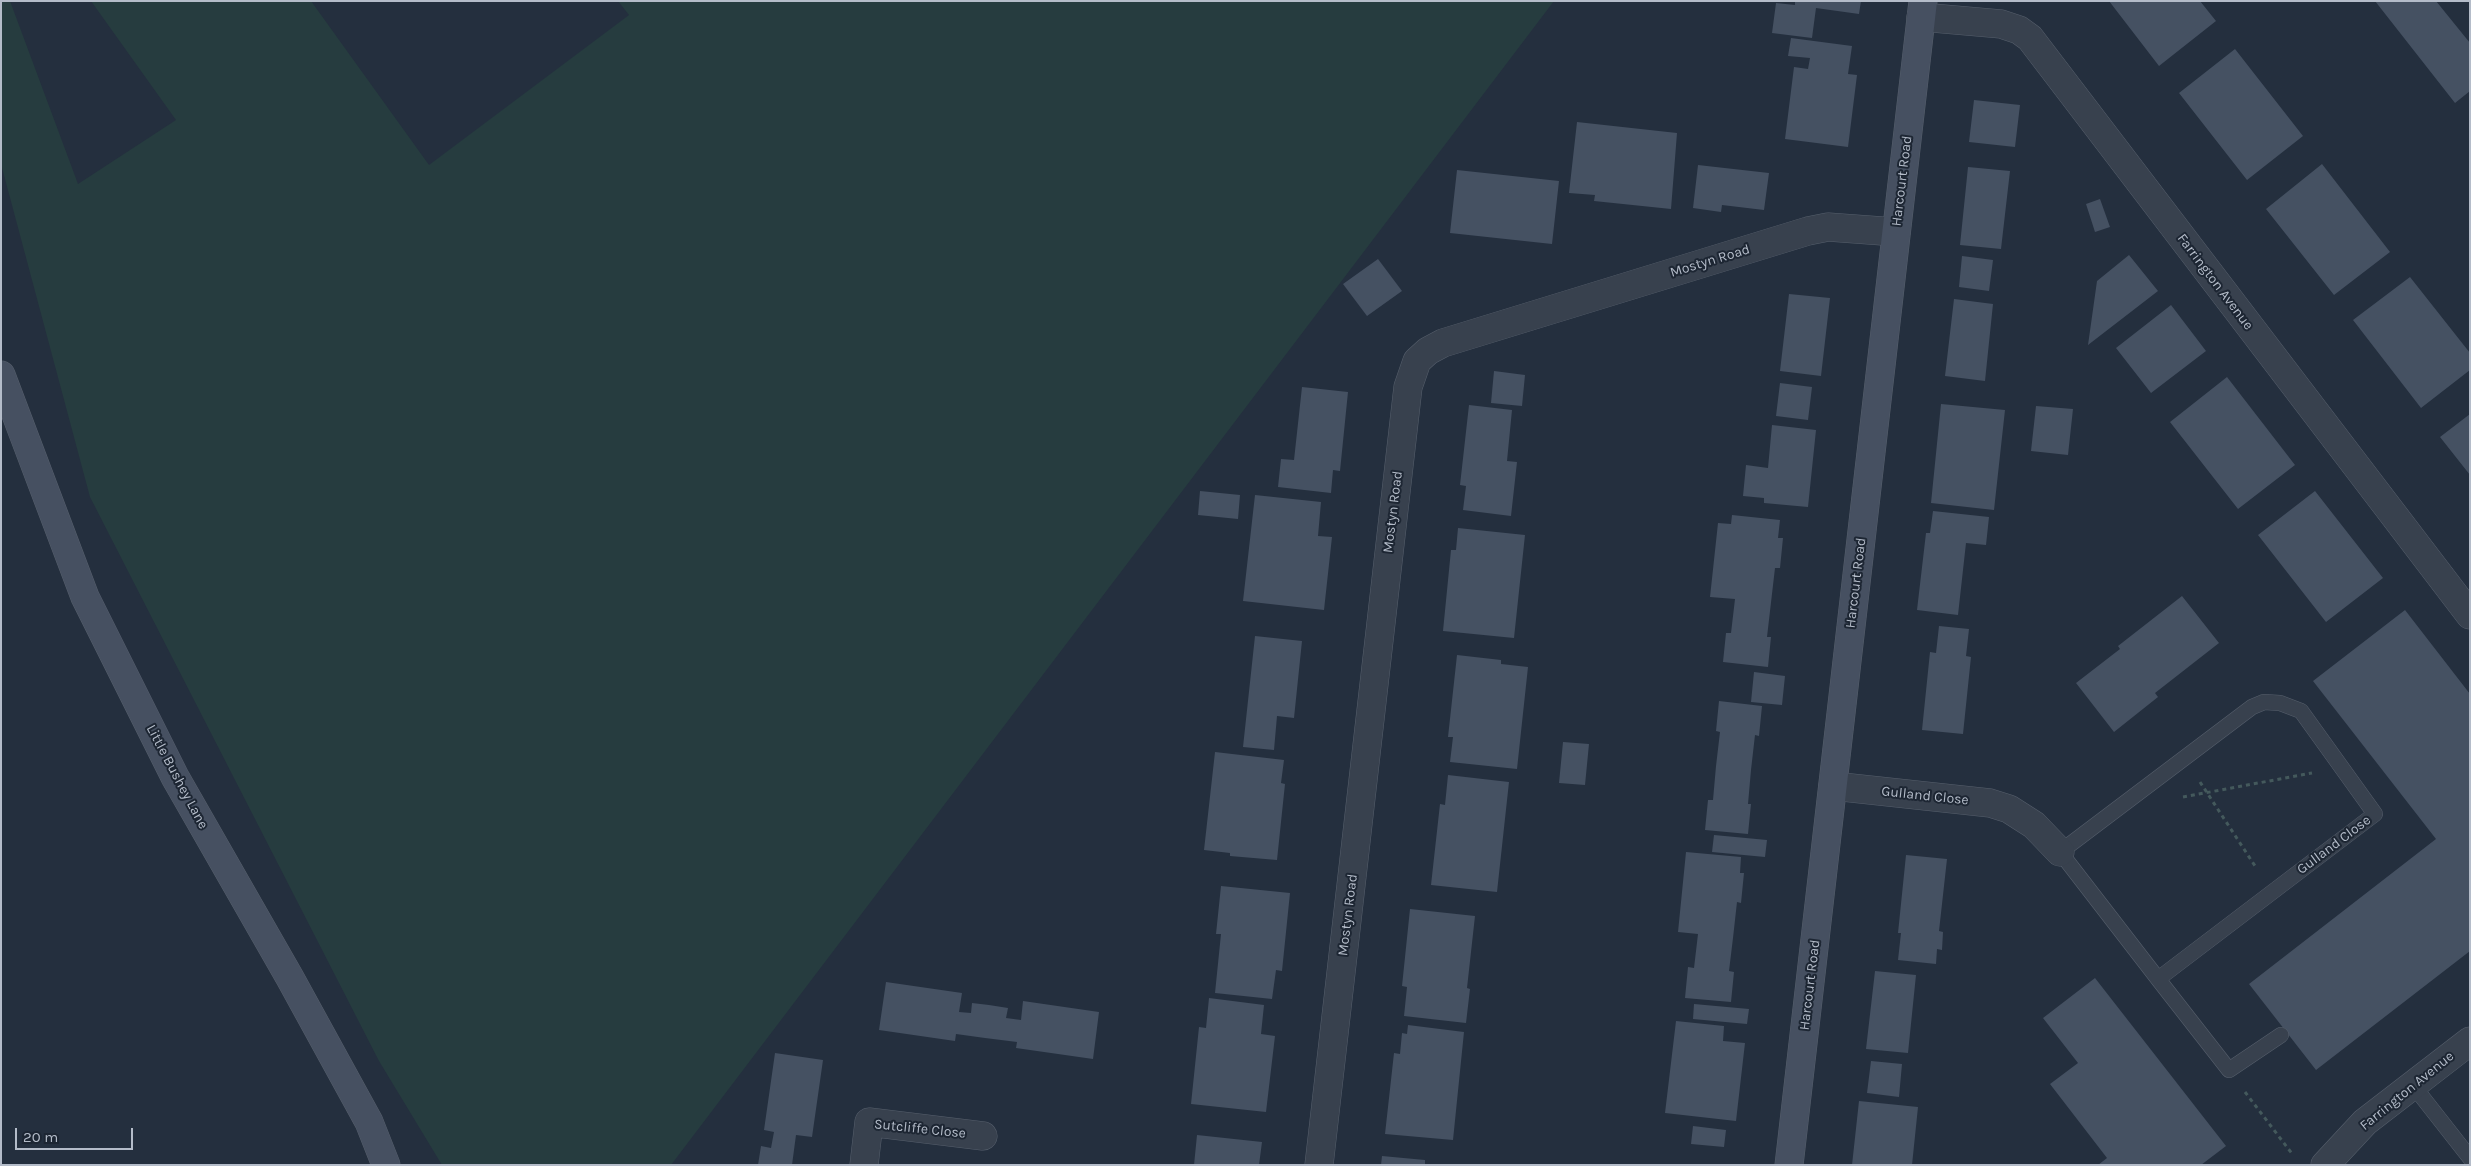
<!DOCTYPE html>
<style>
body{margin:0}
#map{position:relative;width:2471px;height:1166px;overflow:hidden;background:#242f3e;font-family:Karla,sans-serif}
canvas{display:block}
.frame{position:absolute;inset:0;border:2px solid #b4bcc9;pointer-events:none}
.scale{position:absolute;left:15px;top:1128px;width:118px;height:22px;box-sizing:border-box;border:2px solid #b4bcc9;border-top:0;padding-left:6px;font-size:15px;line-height:18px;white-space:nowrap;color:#b4bcc9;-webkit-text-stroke:4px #1d2633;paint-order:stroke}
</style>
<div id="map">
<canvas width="2471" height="1166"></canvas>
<div class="frame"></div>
<div class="scale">20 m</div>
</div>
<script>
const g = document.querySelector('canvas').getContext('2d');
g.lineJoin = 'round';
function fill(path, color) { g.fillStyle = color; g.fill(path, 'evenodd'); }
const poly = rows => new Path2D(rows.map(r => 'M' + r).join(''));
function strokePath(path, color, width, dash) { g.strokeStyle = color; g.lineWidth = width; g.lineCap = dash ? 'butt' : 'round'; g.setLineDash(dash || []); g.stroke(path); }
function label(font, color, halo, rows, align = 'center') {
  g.font = font + ' Karla,sans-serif'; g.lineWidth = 4; g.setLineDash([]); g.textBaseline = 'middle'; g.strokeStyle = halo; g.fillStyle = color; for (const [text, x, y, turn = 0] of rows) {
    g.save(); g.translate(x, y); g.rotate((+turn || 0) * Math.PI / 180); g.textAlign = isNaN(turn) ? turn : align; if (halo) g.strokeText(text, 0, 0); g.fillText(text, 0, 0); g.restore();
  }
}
const green = poly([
 [1,1,10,1,78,184,176,120,91,1,311,1,429,165,629,15,618,1,1554,1,671,1165,442,1165,379,1061,90,497,1,164]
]);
const building = poly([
 [1795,1,1861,1,1859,14,1816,8,1812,38,1772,33,1776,3,1795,5],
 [2109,1,2200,1,2216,21,2159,66],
 [2375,1,2436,1,2470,43,2470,91,2455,103],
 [1791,38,1852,46,1848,74,1857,75,1848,147,1785,139,1794,67,1808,69,1810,58,1788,56],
 [2235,49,2303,136,2247,180,2179,93],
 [1974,100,2020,105,2015,147,1969,142],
 [1577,122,1677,133,1671,209,1594,201,1595,195,1569,193],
 [2322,164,2390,252,2334,295,2266,209],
 [1698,165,1769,173,1764,210,1722,205,1721,212,1693,208],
 [1968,167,2010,171,2001,249,1960,245],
 [1457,170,1559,181,1552,244,1450,233],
 [2100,199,2110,227,2095,232,2086,204],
 [2129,255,2158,291,2088,345,2097,281],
 [1962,256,1993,260,1989,291,1959,287],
 [1378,259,1402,291,1367,316,1343,284],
 [2410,277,2470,353,2470,370,2421,408,2353,320],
 [1789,294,1830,298,1821,376,1780,371],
 [1954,299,1993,304,1985,381,1945,376],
 [2171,305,2206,351,2151,393,2116,348],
 [1494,371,1525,375,1522,406,1491,403],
 [2227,377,2295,465,2238,509,2170,422],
 [1780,383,1812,387,1808,420,1776,416],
 [1302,387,1348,392,1340,471,1333,470,1331,493,1278,487,1281,459,1294,460],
 [1941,404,2005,410,1994,510,1931,503],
 [1469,405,1512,410,1507,461,1517,462,1511,516,1463,510,1466,486,1460,485],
 [2036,406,2073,409,2068,455,2031,451],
 [2470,414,2470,475,2440,437],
 [1772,425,1816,430,1808,507,1764,503,1764,498,1743,496,1746,465,1768,468],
 [1200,491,1240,495,1238,519,1198,515],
 [2315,491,2383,578,2326,622,2258,535],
 [1255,495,1321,502,1318,536,1332,537,1324,610,1243,601],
 [1933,511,1989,517,1986,545,1966,543,1958,615,1917,610,1926,533,1930,533],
 [1732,515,1780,520,1778,538,1783,538,1780,568,1775,568,1767,637,1771,637,1768,667,1723,662,1726,633,1731,633,1735,599,1710,597,1718,523,1731,524],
 [1458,528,1525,535,1514,638,1443,631,1451,550,1456,550],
 [2182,596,2219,643,2155,693,2158,697,2114,732,2076,683,2120,649,2118,646],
 [2405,610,2470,694,2470,951,2316,1070,2249,984,2436,839,2313,681],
 [1939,626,1969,629,1966,656,1971,657,1963,734,1922,730,1930,652,1936,653],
 [1255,636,1302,641,1294,718,1277,716,1274,750,1243,747],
 [1457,655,1501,660,1501,664,1528,667,1517,769,1450,762,1453,737,1448,737],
 [1754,672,1785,676,1782,705,1751,702],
 [1719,701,1762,706,1759,736,1755,735,1751,770,1748,804,1751,804,1748,834,1705,830,1708,800,1713,800,1716,766,1720,732,1716,731],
 [1563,742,1589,744,1585,785,1559,783],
 [1215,752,1284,760,1281,783,1285,784,1277,860,1230,856,1230,853,1204,850],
 [1448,775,1509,782,1497,892,1431,885,1440,804,1445,805],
 [1714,835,1767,840,1765,857,1712,852],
 [1686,852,1741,857,1740,873,1744,873,1741,903,1737,902,1733,938,1729,971,1734,972,1731,1002,1685,998,1688,967,1694,968,1698,934,1678,932],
 [1906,855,1947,859,1939,931,1943,932,1942,950,1937,949,1936,964,1898,960,1901,933,1898,933],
 [1221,886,1290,893,1282,971,1276,970,1272,999,1215,993,1221,934,1216,934],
 [1410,909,1475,916,1467,988,1470,989,1466,1023,1404,1016,1407,987,1402,986],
 [1875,971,1916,975,1908,1053,1866,1049],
 [2095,978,2226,1146,2201,1165,2098,1165,2107,1158,2050,1084,2078,1063,2043,1018],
 [886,982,962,993,959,1012,971,1013,972,1003,989,1005,1008,1008,1006,1018,1021,1020,1023,1001,1099,1012,1093,1059,1016,1048,1017,1042,985,1038,956,1034,955,1041,879,1030],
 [1209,998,1264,1005,1261,1034,1275,1036,1266,1112,1191,1104,1199,1027,1206,1028],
 [1694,1004,1749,1009,1747,1024,1693,1019],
 [1676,1021,1724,1026,1723,1041,1745,1043,1736,1121,1665,1113],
 [1408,1025,1464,1032,1453,1140,1385,1134,1394,1053,1400,1054,1402,1033,1407,1034],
 [775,1053,823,1060,812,1137,796,1135,792,1165,758,1165,761,1146,771,1148,774,1132,764,1130],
 [1871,1061,1902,1064,1899,1097,1867,1093],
 [1859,1101,1918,1107,1912,1165,1852,1165],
 [1693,1126,1726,1130,1724,1147,1691,1144],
 [1197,1135,1262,1142,1259,1165,1194,1165],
 [1382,1156,1425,1160,1425,1165,1381,1165]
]);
const path = poly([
 [2200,782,2257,869],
 [2183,797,2312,773],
 [2245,1092,2293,1155]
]);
const lane = poly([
 [2158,979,2375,814,2301,711,2280,703,2264,702,2252,707,2060,852,2158,979,2229,1070,2281,1035],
 [2412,1084,2470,1158]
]);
const street = poly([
 [1921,17,2001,24,2019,30,2030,38,2470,615],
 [1833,786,1990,803,2009,809,2034,825,2060,852],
 [864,1165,869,1122,983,1136],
 [1319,1165,1408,387,1417,361,1428,351,1443,343,1808,231,1828,227,1896,232],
 [2325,1165,2365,1122,2470,1041]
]);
const secondary = poly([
 [1,375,85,597,175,777,290,978,369,1122,386,1165],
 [1789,1165,1923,1]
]);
const streetNames = [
 ["Harcourt Road",1902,181,-83],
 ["Mostyn Road",1710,261,-17],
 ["Farrington Avenue",2215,282,53],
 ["Mostyn Road",1393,512,-83],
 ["Harcourt Road",1856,583,-83],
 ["Little Bushey Lane",177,777,62],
 ["Gulland Close",1925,796,6],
 ["Gulland Close",2334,845,-37],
 ["Mostyn Road",1348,915,-83],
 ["Harcourt Road",1810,985,-83],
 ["Farrington Avenue",2407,1091,-39],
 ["Sutcliffe Close",920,1129,6]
];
fill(green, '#263c3f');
fill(building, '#455162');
strokePath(lane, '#565f6c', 16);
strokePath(street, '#565f6c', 29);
strokePath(secondary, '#565f6c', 29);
strokePath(path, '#44595c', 3, [4, 4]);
strokePath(lane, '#38414e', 15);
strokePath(street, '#38414e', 28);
strokePath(secondary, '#465061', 28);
label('14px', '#b4bcc9', '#1d2633', streetNames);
</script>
